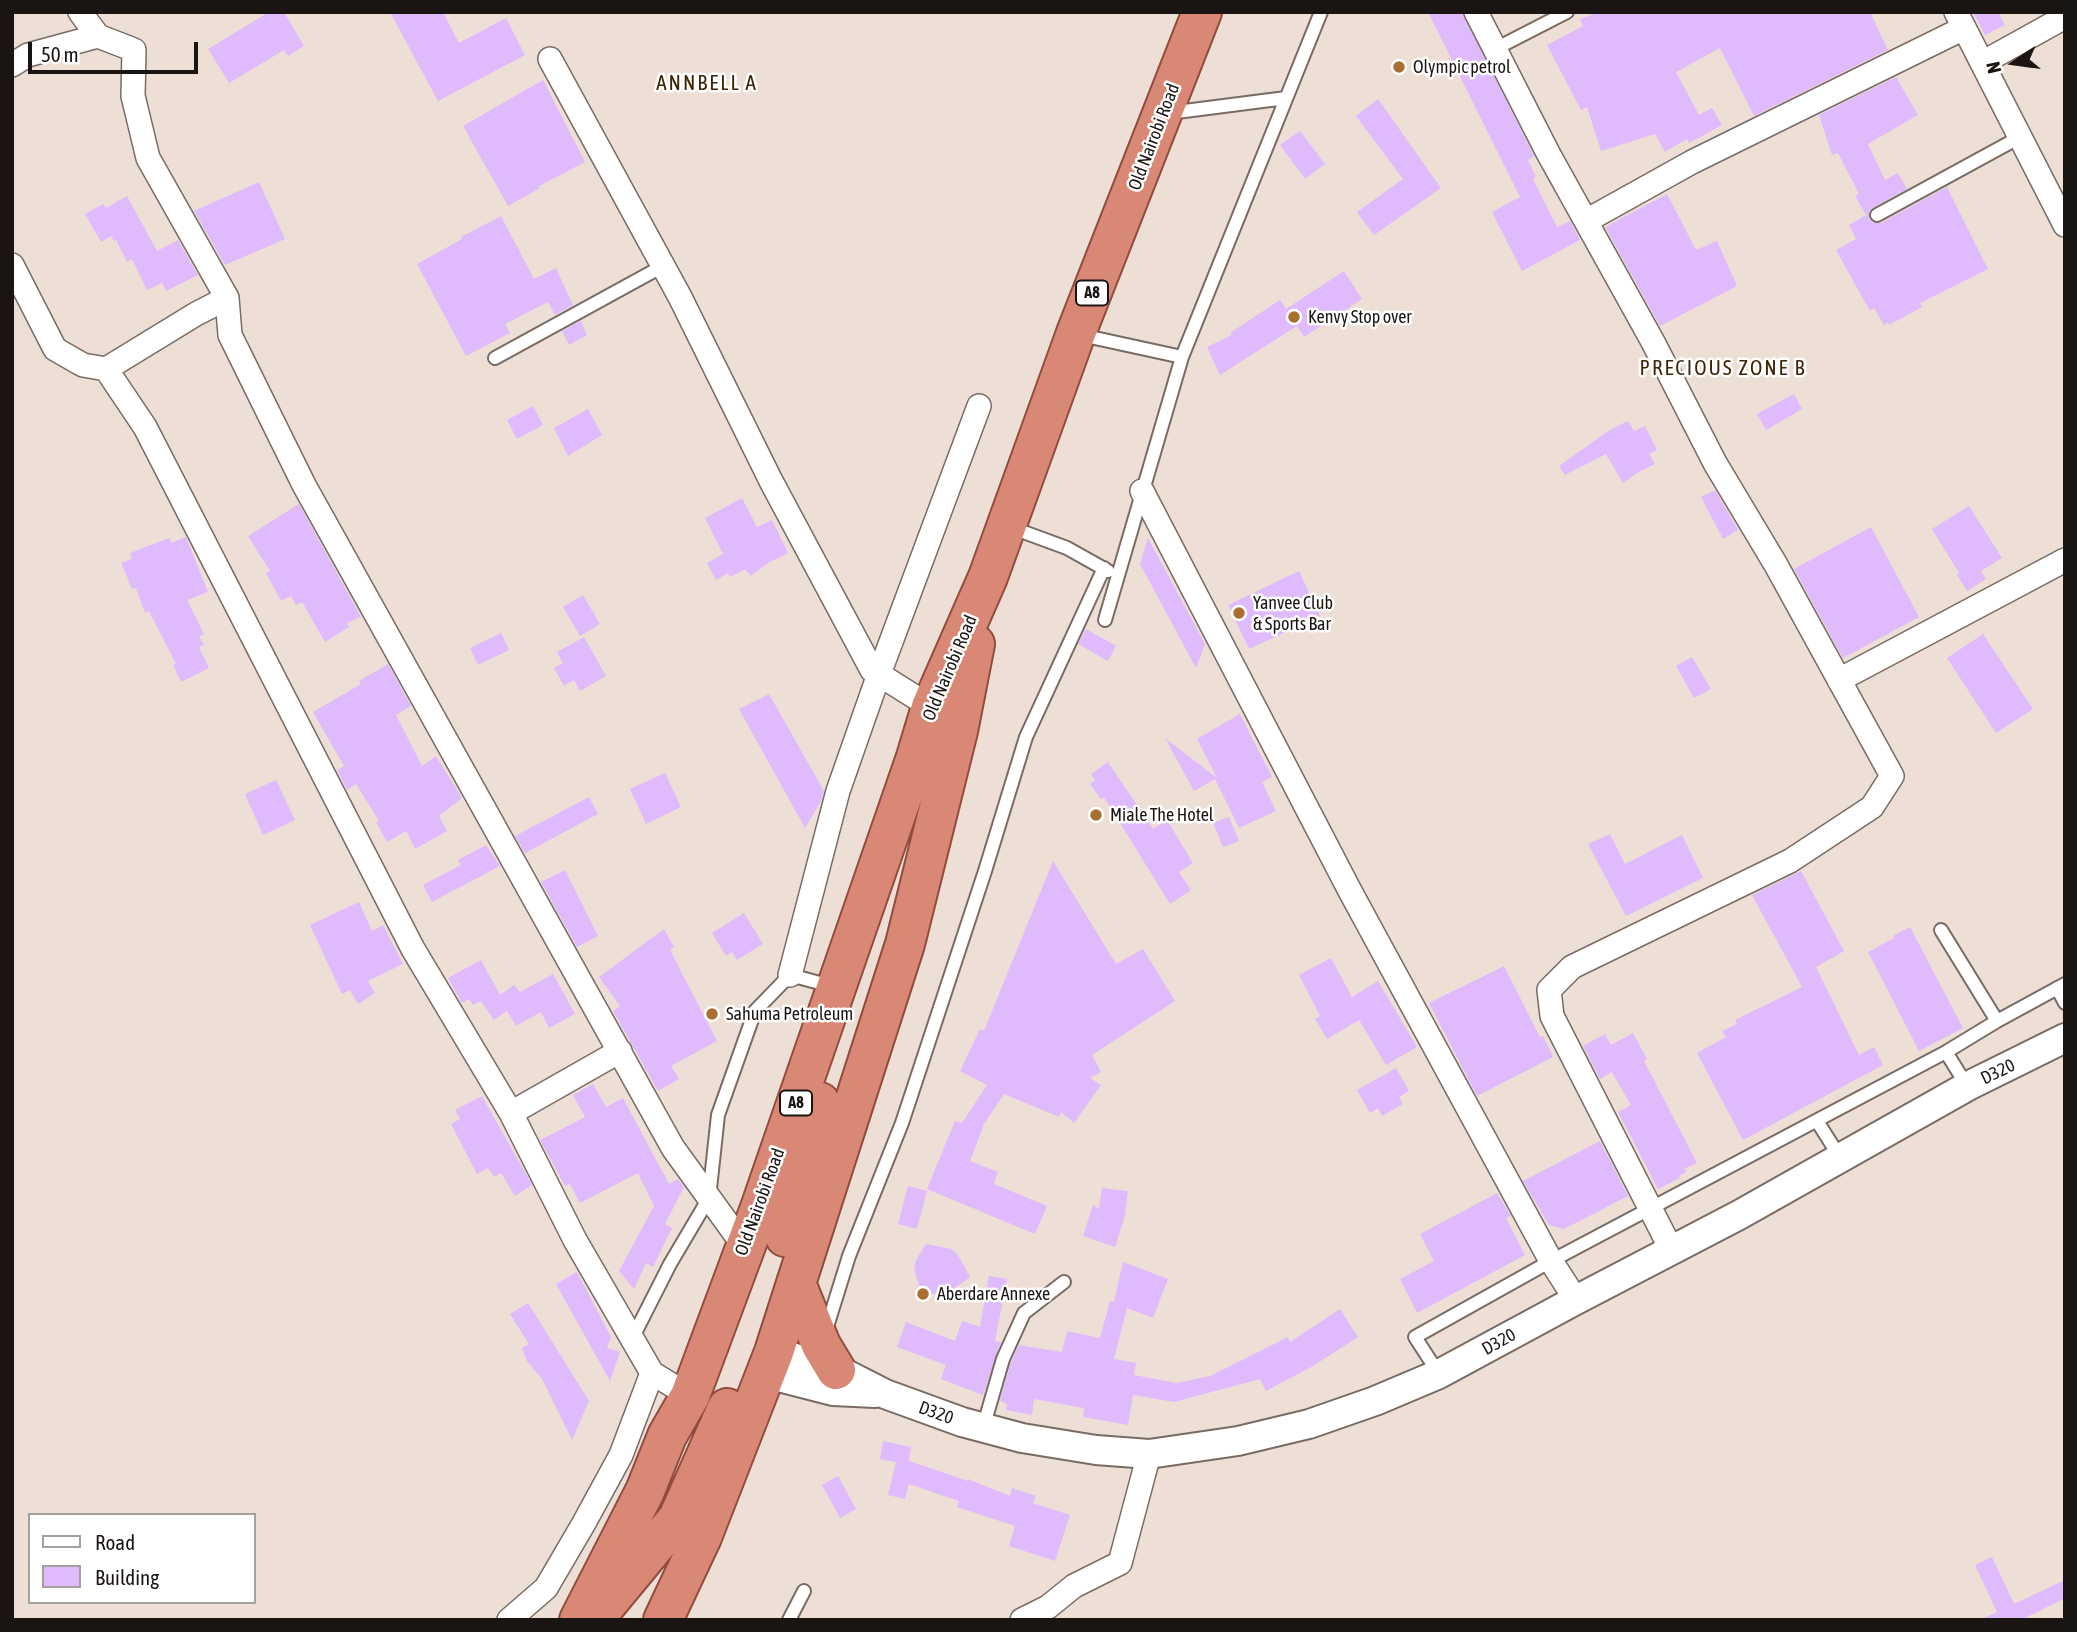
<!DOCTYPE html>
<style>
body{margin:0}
#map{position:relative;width:2077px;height:1632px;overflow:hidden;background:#eddfd6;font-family:"Asap Condensed",sans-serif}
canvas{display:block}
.frame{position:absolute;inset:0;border:14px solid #1a1512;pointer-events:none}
.legend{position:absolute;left:28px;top:1513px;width:228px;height:91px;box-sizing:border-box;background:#fff;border:2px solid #a3a1a0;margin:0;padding:9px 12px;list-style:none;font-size:21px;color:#1a1512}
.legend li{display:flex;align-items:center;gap:14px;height:35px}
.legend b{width:35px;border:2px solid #a3a1a0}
.north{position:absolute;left:1979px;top:28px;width:70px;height:70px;-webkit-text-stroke:5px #fff;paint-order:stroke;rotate:257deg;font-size:19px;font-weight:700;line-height:28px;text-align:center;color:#1a1512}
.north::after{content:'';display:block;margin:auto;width:24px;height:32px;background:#1a1512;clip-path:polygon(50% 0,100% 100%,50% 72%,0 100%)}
.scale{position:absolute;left:28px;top:42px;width:170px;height:32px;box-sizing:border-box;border:4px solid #1a1512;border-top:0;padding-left:9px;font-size:21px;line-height:24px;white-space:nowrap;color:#1a1512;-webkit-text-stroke:5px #fff;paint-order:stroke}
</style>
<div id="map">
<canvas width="2077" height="1632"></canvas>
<div class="frame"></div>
<ul class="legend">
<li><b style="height:9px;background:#fff"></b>Road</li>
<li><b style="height:19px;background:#dfbafd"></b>Building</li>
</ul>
<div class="north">N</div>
<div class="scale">50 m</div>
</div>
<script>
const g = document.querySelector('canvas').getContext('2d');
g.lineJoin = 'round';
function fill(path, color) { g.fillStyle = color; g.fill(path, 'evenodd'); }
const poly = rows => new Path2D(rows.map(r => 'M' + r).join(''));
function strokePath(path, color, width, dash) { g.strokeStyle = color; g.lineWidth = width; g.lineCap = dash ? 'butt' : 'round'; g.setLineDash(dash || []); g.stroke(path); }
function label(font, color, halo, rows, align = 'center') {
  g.font = font + ' "Asap Condensed",sans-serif'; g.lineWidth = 5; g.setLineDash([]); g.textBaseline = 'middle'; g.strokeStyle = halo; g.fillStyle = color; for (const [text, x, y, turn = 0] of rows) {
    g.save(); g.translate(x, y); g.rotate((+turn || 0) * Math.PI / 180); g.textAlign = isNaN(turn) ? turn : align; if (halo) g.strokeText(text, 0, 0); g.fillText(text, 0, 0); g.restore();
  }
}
const building = poly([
 [269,12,284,12,304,46,288,56,284,50,229,83,208,49],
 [390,12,443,12,459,43,506,18,525,55,438,101],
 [1428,12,1462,12,1534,156,1528,160,1536,177,1533,179,1557,227,1570,221,1580,240,1522,271,1492,212,1520,197],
 [1599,12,1870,12,1888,50,1754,116,1720,48,1676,72,1699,115,1712,108,1722,125,1689,143,1687,139,1665,152,1655,134,1601,151,1587,107,1581,110,1547,45,1583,26,1580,19],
 [1973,12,1998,12,2005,25,1985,35],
 [1896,77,1918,115,1868,144,1885,180,1898,173,1907,189,1872,208,1869,211,1869,219,1873,223,1881,223,1947,187,1988,269,1920,303,1922,307,1889,325,1888,322,1884,325,1874,308,1870,311,1836,250,1856,239,1849,225,1866,215,1855,196,1859,194,1838,153,1832,155,1819,115],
 [543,80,585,162,539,186,540,188,508,206,463,126],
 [1378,99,1441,188,1374,235,1357,212,1403,179,1356,116],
 [1300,131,1325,164,1305,179,1280,145],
 [259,182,285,239,225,265,194,211],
 [1667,194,1696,250,1717,241,1737,286,1660,326,1605,227],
 [127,196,157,251,178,240,198,275,166,291,162,283,147,290,132,259,127,262,116,240,114,241,111,236,101,242,85,214,103,204,106,208],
 [501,216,534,279,556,268,573,305,555,315,548,302,505,324,510,333,466,356,417,264,462,239,461,237],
 [1344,271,1362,299,1304,337,1297,326,1220,375,1207,347,1232,335,1230,333,1280,300,1286,309],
 [581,321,587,335,569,345,562,331],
 [1794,394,1802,409,1766,430,1757,414],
 [533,406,543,425,517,439,507,420],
 [588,409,602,435,568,456,554,428],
 [1628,421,1634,431,1645,426,1657,450,1649,454,1655,464,1637,473,1623,483,1606,454,1565,475,1559,466,1611,429],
 [1715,490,1738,530,1723,539,1701,497],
 [742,498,757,527,772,520,788,553,768,563,751,576,745,569,730,577,728,573,716,580,707,563,723,554,705,518],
 [299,504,361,617,347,623,349,627,325,642,302,602,296,605,291,596,281,601,266,573,270,571,248,536],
 [1969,506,2002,558,1981,571,1986,579,1967,591,1957,575,1959,573,1932,529],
 [1871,527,1919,617,1843,658,1794,569],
 [186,537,208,592,187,600,204,634,199,637,204,645,199,647,209,668,181,682,173,665,176,664,149,611,145,613,136,588,132,589,121,563,132,559,130,553,169,538,171,543],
 [1148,538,1205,644,1196,668,1140,564],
 [1299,571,1320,616,1249,649,1228,605],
 [583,595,600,624,580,636,563,607],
 [1086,629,1116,646,1108,661,1078,644],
 [501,633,509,650,478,665,470,648],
 [1983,634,2033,709,1996,733,1947,658],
 [584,637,606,676,580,691,574,680,564,686,554,668,563,663,557,652],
 [1692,657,1711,689,1694,698,1676,666],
 [388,664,411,706,396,715,422,766,436,756,462,798,439,816,447,831,415,849,406,831,387,842,376,822,379,821,356,784,347,790,337,770,344,766,313,712,361,684,359,681],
 [769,694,824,791,821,801,805,828,739,709],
 [1240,714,1272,777,1262,782,1276,811,1239,828,1215,779,1194,791,1165,738,1217,778,1197,739],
 [1108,762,1153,829,1167,820,1193,863,1179,872,1191,890,1170,904,1104,797,1101,799,1090,784,1095,780,1091,774],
 [665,773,681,807,646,824,630,789],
 [276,780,295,820,263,835,245,794],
 [589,797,598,814,525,853,515,836],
 [1229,817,1239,841,1223,847,1213,823],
 [1610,834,1625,864,1682,835,1703,878,1626,916,1588,844],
 [486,845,500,866,432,902,423,885,461,865,458,860],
 [1053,861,1116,964,1143,949,1175,1001,1092,1055,1101,1072,1090,1078,1101,1085,1074,1123,1061,1112,1059,1117,1004,1094,984,1124,970,1161,998,1172,994,1184,1047,1206,1035,1234,927,1189,955,1121,962,1123,987,1085,960,1071,980,1029,984,1031],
 [565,870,598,936,577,947,541,882],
 [1801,871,1844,951,1816,967,1859,1055,1874,1047,1883,1065,1743,1140,1697,1053,1726,1037,1722,1031,1737,1024,1735,1020,1802,987,1752,895],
 [359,902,372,931,383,925,403,964,368,981,375,993,358,1004,350,990,342,994,310,925],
 [744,913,763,944,737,960,732,952,726,956,712,933],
 [1910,927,1963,1028,1919,1051,1868,952,1894,938,1893,936],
 [664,929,674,947,670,950,717,1041,671,1066,679,1079,658,1091,613,1011,620,1006,599,977],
 [1331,958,1352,997,1378,981,1417,1047,1386,1065,1359,1020,1327,1039,1315,1019,1320,1016,1299,975],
 [481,960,500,995,514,985,520,992,553,974,575,1014,549,1028,541,1012,516,1026,507,1011,494,1020,481,1001,473,1005,469,999,462,1003,448,978],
 [1504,966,1540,1037,1543,1036,1553,1057,1477,1096,1429,1003],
 [1633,1033,1647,1059,1644,1061,1697,1163,1684,1169,1686,1172,1679,1176,1680,1178,1658,1189,1618,1112,1631,1105,1612,1072,1600,1079,1583,1046,1605,1034,1611,1045],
 [1396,1068,1409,1091,1399,1097,1403,1104,1382,1116,1378,1108,1370,1113,1357,1090],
 [593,1084,606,1107,623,1098,669,1184,678,1179,684,1187,665,1224,672,1228,653,1267,646,1263,634,1289,619,1271,654,1206,638,1173,580,1203,570,1184,565,1186,540,1140,585,1117,573,1095],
 [482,1096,532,1185,515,1196,501,1173,494,1177,488,1168,477,1174,451,1124,460,1119,455,1110],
 [1600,1141,1628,1196,1564,1229,1549,1225,1523,1181],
 [908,1186,927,1191,917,1229,898,1224],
 [1102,1188,1128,1191,1125,1216,1115,1247,1083,1236,1093,1205,1099,1209],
 [1497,1193,1511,1216,1506,1218,1525,1255,1417,1313,1400,1279,1434,1261,1420,1234],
 [926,1244,952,1249,958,1255,970,1277,949,1292,933,1294,925,1290,919,1285,914,1269,916,1260],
 [1123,1262,1168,1279,1153,1318,1127,1308,1114,1359,1136,1363,1134,1375,1177,1383,1210,1376,1288,1337,1290,1342,1340,1309,1358,1337,1313,1366,1266,1391,1260,1379,1174,1402,1133,1395,1128,1425,1083,1417,1084,1408,1034,1399,1032,1415,1006,1410,1007,1404,1000,1401,1011,1362,1019,1345,1062,1352,1067,1331,1100,1338,1110,1301,1114,1302],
 [577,1272,611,1337,607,1348,620,1352,610,1381,556,1284],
 [989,1276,1007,1279,995,1341,1001,1342,983,1395,941,1379,946,1365,897,1347,906,1322,955,1341,962,1321,980,1327],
 [528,1303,589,1401,572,1440,542,1379,527,1361,522,1348,529,1344,510,1314],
 [883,1441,911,1447,909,1461,968,1481,968,1479,1010,1496,1012,1488,1036,1496,1033,1503,1070,1515,1055,1561,1009,1546,1015,1526,957,1507,959,1501,909,1484,905,1499,888,1495,896,1462,880,1459],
 [838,1476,856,1509,840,1518,822,1485],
 [1992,1557,2014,1604,2065,1580,2065,1598,2021,1620,1980,1620,1997,1612,1975,1565]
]);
const service = poly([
 [1495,49,1567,12],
 [1169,113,1286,98],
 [1877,215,2020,137],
 [1081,335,1182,357,1321,12],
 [495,358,663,266],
 [1010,527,1067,548,1108,571],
 [1105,620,1182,357],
 [1941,930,1997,1021],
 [2057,988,2065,1003],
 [1946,1052,1967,1086],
 [1817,1121,1841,1159],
 [826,1330,849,1256,902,1123,985,871,1026,737,1104,568],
 [632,1339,670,1264,709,1198,718,1115,755,1011,790,975,831,986],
 [1439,1374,1415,1337,1551,1261,1946,1052,1997,1021,2065,984],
 [983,1428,1003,1359,1024,1313,1064,1282],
 [789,1620,804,1591]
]);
const minor = poly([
 [80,12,98,36,134,50,133,96,148,158,227,298],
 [1476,12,1548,153,1653,342,1715,463,1776,565,1892,776,1872,807,1790,861,1572,967,1549,990,1552,1016,1672,1251],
 [1956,12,2065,225],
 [550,59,680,297,771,481,872,670,931,707],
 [1982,63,2065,17],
 [12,65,28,55,98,36],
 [1586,221,1692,162,1964,28],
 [12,265,55,349,83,365,106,369,145,427,413,949,511,1113,575,1240,652,1373,690,1396],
 [106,369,196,314,227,298,230,335,304,485,673,1148,744,1246],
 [1142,491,1350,891,1551,1261,1576,1300],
 [1839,680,2065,560],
 [790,975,838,791,879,674,979,406],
 [511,1113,620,1051],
 [509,1620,546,1588,584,1523,621,1455,652,1373],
 [1022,1620,1048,1607,1074,1586,1120,1563,1149,1454]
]);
const tertiary = poly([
 [774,1352,840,1371,885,1394,962,1422,1022,1438,1096,1450,1149,1454,1238,1441,1309,1424,1375,1401,1439,1374,1576,1300,1739,1215,1968,1086,2065,1038],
 [767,1374,833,1391,875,1393]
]);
const trunk = poly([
 [785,1237,820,1102],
 [796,1283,821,1345,836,1370],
 [601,1611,678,1518,727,1408],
 [579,1620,645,1491,667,1436,690,1396,760,1208,916,757,931,707,988,577,1076,333,1202,12],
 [663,1620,702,1537,774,1352,905,944,958,731,975,644]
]);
const markers = [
 [1399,67,7,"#aa6e30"],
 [1294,317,7,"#aa6e30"],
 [1239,613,7,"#aa6e30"],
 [1096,815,7,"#aa6e30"],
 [712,1014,7,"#aa6e30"],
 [923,1294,7,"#aa6e30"]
];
const shields = [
 [1092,293,32],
 [796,1103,32]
];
const shieldNames = [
 ["A8",1092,293],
 ["A8",796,1103]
];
const poiNames = [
 ["Olympic petrol",1413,67],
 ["Kenvy Stop over",1308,317],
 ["Yanvee Club",1253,603],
 ["& Sports Bar",1253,624],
 ["Miale The Hotel",1110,815],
 ["Sahuma Petroleum",726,1014],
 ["Aberdare Annexe",937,1294]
];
const streetNames = [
 ["Old Nairobi Road",1154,137,-69],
 ["Old Nairobi Road",950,668,-67],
 ["D320",1998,1072,-26],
 ["Old Nairobi Road",760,1202,-70],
 ["D320",1499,1342,-29],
 ["D320",936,1413,20]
];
const quarterNames = [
 ["ANNBELL A",707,83],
 ["PRECIOUS ZONE B",1723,368]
];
fill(building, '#dfbafd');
strokePath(service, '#786b64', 16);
strokePath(minor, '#786b64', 26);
strokePath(tertiary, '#786b64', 32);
strokePath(trunk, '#914c3d', 42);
strokePath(service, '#fff', 12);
strokePath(minor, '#fff', 23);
strokePath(tertiary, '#fff', 28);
strokePath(trunk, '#da8876', 38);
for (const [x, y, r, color] of markers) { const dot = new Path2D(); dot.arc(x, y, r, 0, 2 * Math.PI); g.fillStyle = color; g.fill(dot); strokePath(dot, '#fff', 2.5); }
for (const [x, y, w] of shields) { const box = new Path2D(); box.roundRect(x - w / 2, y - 12.5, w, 25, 5); g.fillStyle = '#fff'; g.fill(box); strokePath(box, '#1a1512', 2); }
label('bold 16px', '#1a1512', null, shieldNames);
label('18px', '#1a1512', '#fff', poiNames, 'left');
label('18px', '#1a1512', '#fff', streetNames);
g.letterSpacing = '2px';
label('21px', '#3f2304', '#fff', quarterNames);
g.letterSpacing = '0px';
</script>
